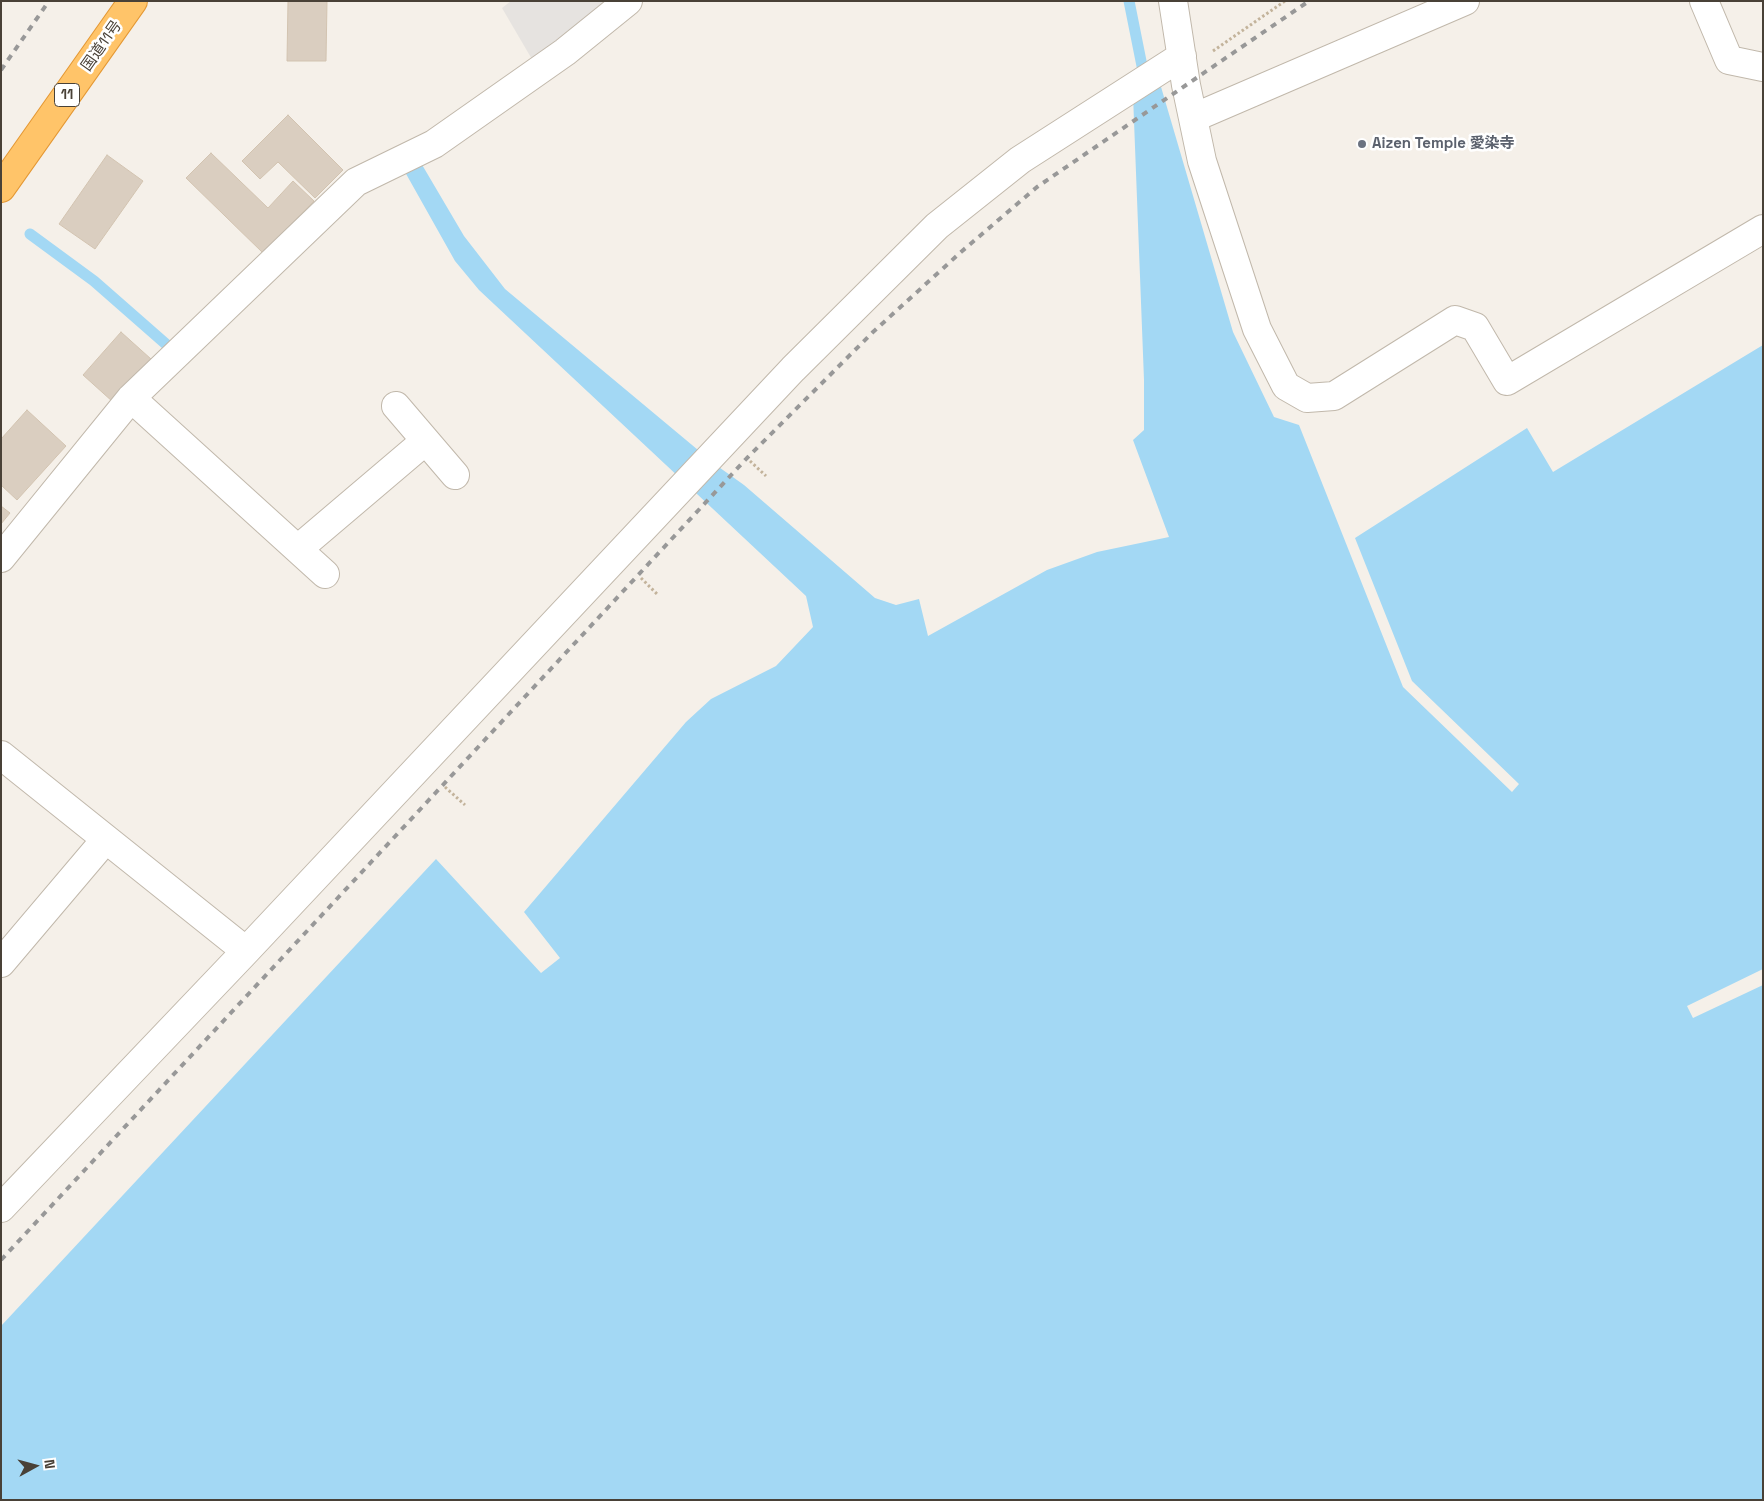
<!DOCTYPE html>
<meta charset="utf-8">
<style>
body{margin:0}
#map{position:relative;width:1764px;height:1501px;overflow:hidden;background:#f5f0e9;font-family:"Space Grotesk",sans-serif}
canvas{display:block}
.frame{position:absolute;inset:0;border:2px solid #494137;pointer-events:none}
.north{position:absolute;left:10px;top:1441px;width:50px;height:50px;-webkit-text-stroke:4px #fff;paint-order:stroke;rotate:83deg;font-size:14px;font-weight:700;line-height:20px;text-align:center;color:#494137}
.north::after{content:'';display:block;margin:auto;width:18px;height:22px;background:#494137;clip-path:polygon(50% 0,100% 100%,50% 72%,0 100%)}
</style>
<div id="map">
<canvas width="1764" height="1501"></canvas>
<div class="frame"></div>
<div class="north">N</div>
</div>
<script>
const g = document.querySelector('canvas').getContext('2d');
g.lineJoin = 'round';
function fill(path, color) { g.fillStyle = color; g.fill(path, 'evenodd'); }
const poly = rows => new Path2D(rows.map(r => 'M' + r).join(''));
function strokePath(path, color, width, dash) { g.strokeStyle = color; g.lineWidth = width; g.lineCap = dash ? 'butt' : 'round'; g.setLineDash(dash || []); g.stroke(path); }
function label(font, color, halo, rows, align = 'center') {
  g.font = font + ' "Space Grotesk","Noto Sans JP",sans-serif'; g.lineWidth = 5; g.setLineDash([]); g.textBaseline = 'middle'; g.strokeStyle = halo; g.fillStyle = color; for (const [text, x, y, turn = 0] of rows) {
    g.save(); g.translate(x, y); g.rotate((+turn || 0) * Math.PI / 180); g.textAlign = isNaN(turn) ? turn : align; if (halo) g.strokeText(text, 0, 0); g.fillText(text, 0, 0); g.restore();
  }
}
const parking = poly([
 [511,1,613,1,533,61,502,8]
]);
const water = poly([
 [1159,80,1233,332,1274,417,1299,425,1403,687,1512,792,1519,784,1412,681,1355,538,1527,428,1553,472,1763,345,1763,969,1687,1006,1693,1018,1763,985,1763,1500,1,1500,1,1326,436,859,541,973,560,958,524,912,686,722,711,699,776,666,813,627,806,596,479,290,455,261,405,172,421,163,464,236,505,289,716,465,744,485,875,598,896,605,919,599,928,636,1047,570,1097,552,1169,537,1133,440,1144,430,1144,380,1133,95]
]);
const stream = poly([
 [1129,1,1145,81],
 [30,234,94,281,167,345]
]);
const building = poly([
 [288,1,327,1,326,61,287,61,288,1],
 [288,115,343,170,315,198,278,162,260,179,242,161,288,115],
 [211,153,268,208,293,181,314,201,263,253,186,178,211,153],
 [107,155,143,181,95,249,59,224,107,155],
 [121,332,151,359,113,402,83,375,121,332],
 [27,410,66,446,17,500,1,485,1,439,27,410],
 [1,506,10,513,1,524,1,506]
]);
const path = poly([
 [1213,51,1285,1],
 [750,461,766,476],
 [641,578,657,594],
 [445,787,465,805]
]);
const minor = poly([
 [1173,1,1186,85,1202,161,1257,329,1286,386,1307,398,1334,396,1455,320,1475,327,1507,381,1763,229],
 [1704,1,1729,60,1763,67],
 [1193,118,1465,1],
 [131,398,325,574],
 [396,406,455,475],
 [298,549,424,442],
 [1,558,131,398,356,182,434,144,565,52,628,1],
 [1,755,246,951],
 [1,963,106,839],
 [1,1208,246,951,793,369,937,226,1020,160,1182,56]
]);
const highway = poly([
 [1,188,133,1]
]);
const rail = poly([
 [1,70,49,1],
 [1,1260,747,458,873,332,961,252,1037,187,1309,1]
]);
const markers = [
 [1362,144,5,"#6b7280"]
];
const shields = [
 [67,95,25]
];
const shieldNames = [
 ["11",67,95]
];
const streetNames = [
 ["国道11号",102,46,-55]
];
const worshipNames = [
 ["Aizen Temple 愛染寺",1372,144]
];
fill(parking, '#e6e3e0');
fill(water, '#a3d8f4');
strokePath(stream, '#a3d8f4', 11);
fill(building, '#dacec0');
strokePath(building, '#d2c3b0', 1);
strokePath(minor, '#c1b8ab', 30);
strokePath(highway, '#e49834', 30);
strokePath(path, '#c3b39b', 3, [2.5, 2.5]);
strokePath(minor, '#fff', 28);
strokePath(highway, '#ffc469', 28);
strokePath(rail, '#989898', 4, [6, 6]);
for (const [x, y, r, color] of markers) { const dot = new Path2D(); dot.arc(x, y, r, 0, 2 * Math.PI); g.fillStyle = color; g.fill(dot); strokePath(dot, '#fff', 2); }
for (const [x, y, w] of shields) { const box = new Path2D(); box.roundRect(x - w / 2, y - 11.5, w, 23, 4); g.fillStyle = '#fff'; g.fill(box); strokePath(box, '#494137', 1); }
label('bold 14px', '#494137', null, shieldNames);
label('15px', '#494137', '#fff', streetNames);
label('bold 15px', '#5b616d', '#fff', worshipNames, 'left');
</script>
